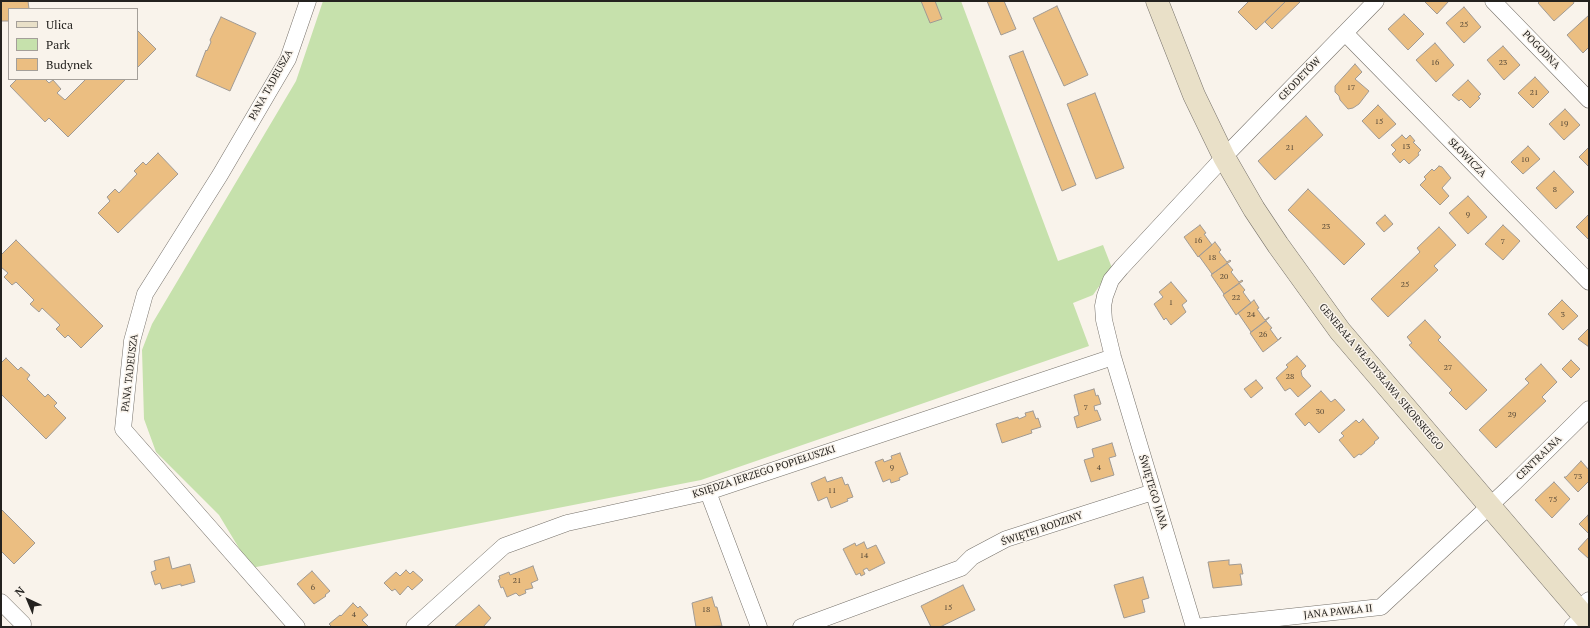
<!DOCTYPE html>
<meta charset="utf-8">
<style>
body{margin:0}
#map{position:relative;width:1590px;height:628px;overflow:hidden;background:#f9f3eb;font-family:"PT Serif",serif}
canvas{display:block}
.frame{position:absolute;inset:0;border:2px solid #24221f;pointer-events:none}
.legend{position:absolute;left:8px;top:8px;width:130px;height:72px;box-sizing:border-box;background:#f9f3eb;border:1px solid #a49f99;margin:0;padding:5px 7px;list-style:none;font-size:12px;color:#24221f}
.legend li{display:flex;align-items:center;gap:8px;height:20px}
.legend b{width:20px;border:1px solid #a49f99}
.north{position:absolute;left:8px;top:580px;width:40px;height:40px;-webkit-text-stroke:3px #f9f3eb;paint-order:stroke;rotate:316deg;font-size:11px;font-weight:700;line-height:16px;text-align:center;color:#24221f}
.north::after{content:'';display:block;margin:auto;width:14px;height:18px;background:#24221f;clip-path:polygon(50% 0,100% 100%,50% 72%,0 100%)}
</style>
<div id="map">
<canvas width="1590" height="628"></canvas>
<div class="frame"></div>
<ul class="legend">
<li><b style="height:5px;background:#e9e0c8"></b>Ulica</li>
<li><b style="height:11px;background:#c6e1ac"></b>Park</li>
<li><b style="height:11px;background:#ebbe81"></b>Budynek</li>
</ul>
<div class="north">N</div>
</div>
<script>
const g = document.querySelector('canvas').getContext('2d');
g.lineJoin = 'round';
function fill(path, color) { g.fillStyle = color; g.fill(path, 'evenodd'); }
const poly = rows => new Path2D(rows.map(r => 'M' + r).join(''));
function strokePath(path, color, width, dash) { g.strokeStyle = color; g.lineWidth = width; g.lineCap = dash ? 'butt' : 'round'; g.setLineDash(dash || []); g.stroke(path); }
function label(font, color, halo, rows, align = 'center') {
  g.font = font + ' "PT Serif",serif'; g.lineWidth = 3; g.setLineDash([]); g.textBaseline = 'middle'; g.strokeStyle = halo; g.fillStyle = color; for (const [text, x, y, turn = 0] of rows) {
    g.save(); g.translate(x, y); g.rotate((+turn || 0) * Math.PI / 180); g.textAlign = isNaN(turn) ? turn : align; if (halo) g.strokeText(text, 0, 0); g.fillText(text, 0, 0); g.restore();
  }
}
const green = poly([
 [323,1,961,1,1058,261,1103,245,1112,268,1093,295,1073,303,1089,346,701,480,251,568,219,515,156,452,144,419,142,350,152,324,296,81]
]);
const building = poly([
 [1,1,28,1,29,9,9,9,9,21,1,21,1,1],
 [921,1,935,1,942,19,930,23,921,1],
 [987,1,1004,1,1016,29,1001,35,987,1],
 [1249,1,1286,1,1256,30,1238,12,1249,1],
 [1286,1,1301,1,1272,29,1265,22,1286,1],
 [1424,1,1449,1,1437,14,1424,1],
 [1540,1,1573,1,1574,3,1554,21,1538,3,1540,1],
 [1057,6,1088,75,1064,86,1033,18,1057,6],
 [1464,7,1481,27,1464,43,1446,23,1464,7],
 [1404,14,1424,34,1408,50,1388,29,1404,14],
 [1589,15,1589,47,1583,53,1567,35,1589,15],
 [221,17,256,33,230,91,196,76,206,50,207,51,211,42,210,40,221,17],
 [137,30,156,49,137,68,137,30],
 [1435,43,1454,65,1436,82,1416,60,1435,43],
 [1503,46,1520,65,1504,80,1487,60,1503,46],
 [1023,51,1076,185,1062,191,1009,56,1023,51],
 [1355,64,1362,72,1355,79,1369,91,1359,104,1353,108,1348,109,1340,100,1339,96,1335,92,1335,86,1355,64],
 [1535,77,1549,92,1533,108,1518,93,1535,77],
 [17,79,45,79,49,83,53,80,61,89,57,93,65,100,86,79,126,79,68,137,49,118,45,122,10,86,17,79],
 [1468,80,1481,94,1478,97,1480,98,1470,108,1461,99,1459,101,1452,95,1468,80],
 [1095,93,1124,168,1096,179,1067,104,1095,93],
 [1378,105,1396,124,1379,139,1362,121,1378,105],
 [1565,109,1580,125,1564,140,1549,124,1565,109],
 [1306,116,1323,135,1275,180,1258,161,1306,116],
 [1402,135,1406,139,1410,135,1415,141,1413,142,1421,150,1418,153,1419,155,1409,164,1404,159,1400,163,1392,154,1396,150,1391,145,1402,135],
 [1528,146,1540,159,1523,174,1511,162,1528,146],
 [1589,147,1589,167,1579,157,1589,147],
 [158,153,178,174,118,233,98,213,110,201,107,197,115,189,119,193,137,174,134,171,143,162,146,165,158,153],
 [1439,166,1442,167,1451,178,1442,188,1449,196,1440,205,1420,185,1426,179,1424,177,1432,169,1434,171,1439,166],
 [1554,171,1574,192,1556,209,1536,188,1554,171],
 [1308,189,1365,244,1344,265,1288,210,1308,189],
 [1468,196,1487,217,1468,234,1449,213,1468,196],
 [1589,214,1589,240,1576,227,1589,214],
 [1385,215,1393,224,1384,232,1376,223,1385,215],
 [1200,225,1206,233,1204,234,1212,245,1198,257,1184,237,1200,225],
 [1503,225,1520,241,1503,260,1485,244,1503,225],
 [1439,227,1456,245,1434,266,1438,270,1388,317,1371,299,1420,252,1417,248,1439,227],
 [16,240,103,326,81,348,68,335,65,338,56,329,60,325,42,308,39,312,30,304,34,300,16,282,12,285,4,277,8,273,1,267,1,255,16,240],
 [1215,242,1221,250,1219,252,1227,262,1230,260,1231,261,1212,274,1199,256,1215,242],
 [1227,263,1233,270,1231,272,1239,282,1242,280,1243,281,1224,294,1211,275,1227,263],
 [1171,282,1187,301,1182,305,1186,312,1171,325,1166,318,1164,320,1154,304,1163,297,1159,292,1171,282],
 [1239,283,1245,290,1243,292,1251,303,1236,315,1223,295,1239,283],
 [1254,300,1259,308,1257,309,1265,320,1269,317,1269,318,1251,332,1238,313,1254,300],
 [1562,300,1578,316,1563,330,1548,314,1562,300],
 [1425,320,1441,337,1438,340,1487,390,1466,410,1449,393,1452,390,1409,345,1412,343,1407,337,1425,320],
 [1266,321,1272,328,1270,329,1278,340,1281,337,1281,338,1263,352,1250,333,1266,321],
 [1589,328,1589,347,1578,339,1589,328],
 [1297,356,1306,366,1301,371,1302,376,1311,386,1298,397,1290,388,1285,391,1276,378,1288,367,1286,365,1297,356],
 [6,358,18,370,21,367,30,375,27,379,45,397,48,394,57,403,54,406,66,418,46,439,1,394,1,363,6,358],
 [1571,360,1580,369,1571,378,1562,369,1571,360],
 [1541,364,1557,382,1542,397,1546,401,1496,448,1479,430,1529,383,1525,379,1541,364],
 [1256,380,1263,388,1251,398,1244,389,1256,380],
 [1094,389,1096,396,1098,395,1101,404,1094,406,1095,411,1097,410,1101,420,1077,428,1074,417,1079,415,1074,395,1094,389],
 [1321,391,1331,402,1335,399,1345,410,1319,433,1309,422,1305,426,1295,414,1321,391],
 [1033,411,1036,419,1038,418,1041,427,1031,430,1032,433,1002,443,996,424,1018,417,1019,419,1026,416,1025,413,1033,411],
 [1363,419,1379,438,1374,442,1375,443,1361,455,1359,454,1354,458,1339,440,1344,436,1341,433,1356,420,1359,423,1363,419],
 [1112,443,1116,456,1109,458,1114,475,1091,482,1084,460,1094,457,1092,449,1112,443],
 [900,453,908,474,899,478,900,480,891,483,890,479,883,482,875,462,883,459,884,462,892,459,891,456,900,453],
 [1581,461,1589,470,1589,481,1578,492,1564,477,1566,477,1581,461],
 [825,477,827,482,842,477,845,485,848,484,853,497,847,499,848,501,831,508,827,497,818,501,811,483,825,477],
 [1554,482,1570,499,1552,518,1535,500,1554,482],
 [1,509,35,543,14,564,2,552,1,553,1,509],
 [1588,515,1589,532,1588,533,1579,524,1588,515],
 [1589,537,1589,559,1578,549,1589,537],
 [864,542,867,549,876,545,885,563,869,571,867,568,863,570,865,574,861,576,860,573,856,575,843,549,855,543,856,546,864,542],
 [169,557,172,569,190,564,195,582,181,586,181,584,162,589,160,583,155,585,151,572,156,570,154,561,169,557],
 [1229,560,1229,565,1241,564,1243,574,1240,574,1242,585,1213,588,1208,562,1229,560],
 [533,566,538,580,531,583,533,588,525,590,526,593,519,596,516,593,507,597,503,587,501,588,498,580,500,579,499,576,509,572,510,575,533,566],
 [406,570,410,574,413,571,423,580,412,590,408,586,400,595,395,589,392,591,384,583,396,572,400,576,406,570],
 [312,571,330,591,325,595,326,596,314,604,297,584,312,571],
 [1143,577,1149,598,1142,600,1145,612,1124,618,1114,585,1143,577],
 [963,585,975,610,940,627,931,627,921,606,963,585],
 [712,597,715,607,717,607,722,626,696,627,692,603,712,597],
 [353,603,358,608,360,606,368,615,362,620,369,627,332,627,329,624,340,615,341,616,353,603],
 [479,605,491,618,483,627,454,627,479,605]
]);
const street = poly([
 [1493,1,1589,100],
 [1345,33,1589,282],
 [708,492,759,627],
 [1,602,23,624],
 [1578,610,1589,600],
 [297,627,123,429,132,341,145,294,220,175,288,59,308,1],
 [414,627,504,546,567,523,708,492,1113,357],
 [801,627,961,568,972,557,1006,539,1153,492],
 [1194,627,1113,357,1104,320,1103,306,1105,296,1111,280,1121,268,1224,157,1376,1],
 [1195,627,1381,607,1513,484,1589,409],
 [1572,627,1584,616]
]);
const secondary = poly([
 [1157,1,1194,95,1224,157,1254,209,1278,245,1340,331,1589,622]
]);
const numberNames = [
 ["25",1464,25],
 ["16",1435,63],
 ["23",1503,63],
 ["17",1351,88],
 ["21",1534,93],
 ["15",1379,122],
 ["19",1564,124],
 ["13",1406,147],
 ["21",1290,148],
 ["10",1525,160],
 ["8",1555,190],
 ["9",1468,215],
 ["23",1326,227],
 ["16",1198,241],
 ["7",1503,242],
 ["18",1212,258],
 ["20",1224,277],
 ["25",1405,285],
 ["22",1236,298],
 ["1",1171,303],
 ["24",1251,315],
 ["3",1563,315],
 ["26",1263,335],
 ["27",1448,368],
 ["28",1290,377],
 ["7",1086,408],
 ["30",1320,412],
 ["29",1512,415],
 ["9",892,468],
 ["4",1099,468],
 ["73",1578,477],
 ["11",832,491],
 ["75",1553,500],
 ["14",864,556],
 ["21",517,581],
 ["6",313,588],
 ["15",948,608],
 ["18",706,610],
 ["4",354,615]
];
const streetNames = [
 ["POGODNA",1541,50,46],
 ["GEODETÓW",1300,79,-46],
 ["PANA TADEUSZA",271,85,-61],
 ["SŁOWICZA",1467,158,46],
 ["PANA TADEUSZA",130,373,-83],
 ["GENERAŁA WŁADYSŁAWA SIKORSKIEGO",1381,377,50],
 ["CENTRALNA",1539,458,-44],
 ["KSIĘDZA JERZEGO POPIEŁUSZKI",764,472,-18],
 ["ŚWIĘTEGO JANA",1153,492,73],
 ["ŚWIĘTEJ RODZINY",1042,529,-19],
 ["JANA PAWŁA II",1338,612,-6]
];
fill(green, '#c6e1ac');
fill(building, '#ebbe81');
strokePath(building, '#a09a94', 1);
strokePath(street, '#77726b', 17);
strokePath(secondary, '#77726b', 23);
strokePath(street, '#fff', 16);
strokePath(secondary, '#e9e0c8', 22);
label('8px', '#564938', null, numberNames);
label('10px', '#24221f', '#f9f3eb', streetNames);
</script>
